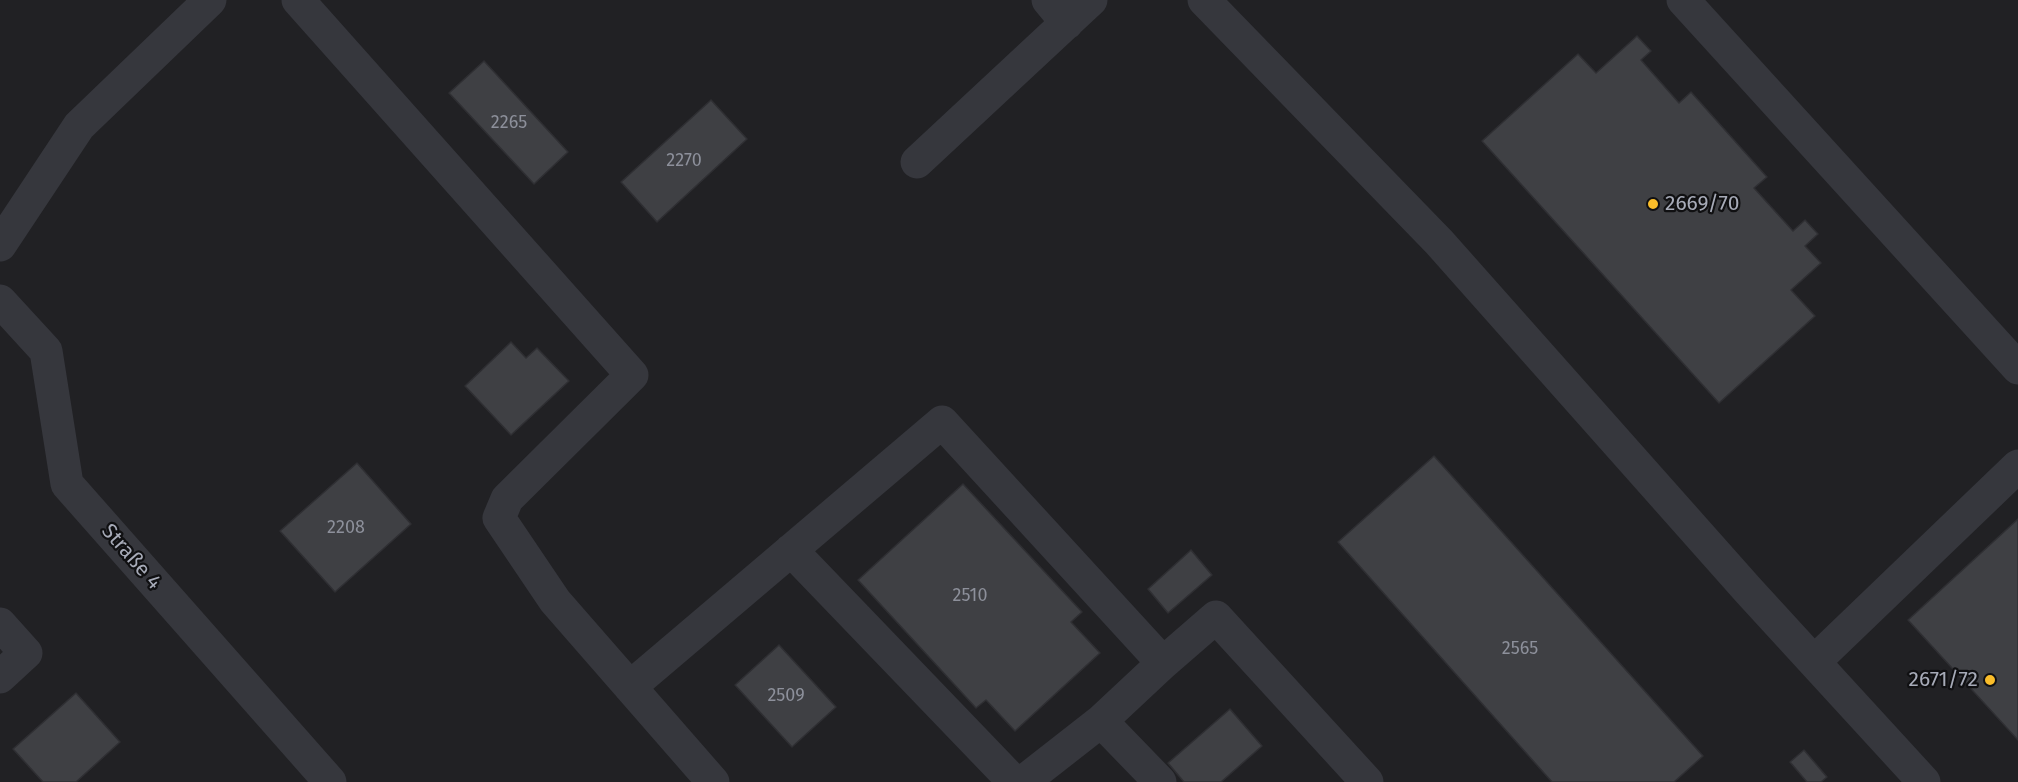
<!DOCTYPE html>
<meta charset="utf-8">
<style>
body{margin:0}
canvas{display:block;background:#151517}
</style>
<canvas width="2018" height="782"></canvas>
<script>
const g = document.querySelector('canvas').getContext('2d');
g.lineJoin = 'round';
function fill(path, color) { g.fillStyle = color; g.fill(path, 'evenodd'); }
const poly = rows => new Path2D(rows.map(r => 'M' + r).join(''));
function strokePath(path, color, width, dash) { g.strokeStyle = color; g.lineWidth = width; g.lineCap = dash ? 'butt' : 'round'; g.setLineDash(dash || []); g.stroke(path); }
function label(font, color, halo, rows, align = 'center') {
  g.font = font + ' "Fira Sans",sans-serif'; g.lineWidth = 4.5; g.setLineDash([]); g.textBaseline = 'middle'; g.strokeStyle = halo; g.fillStyle = color; for (const [text, x, y, turn = 0] of rows) {
    g.save(); g.translate(x, y); g.rotate((+turn || 0) * Math.PI / 180); g.textAlign = isNaN(turn) ? turn : align; if (halo) g.strokeText(text, 0, 0); g.fillText(text, 0, 0); g.restore();
  }
}
const built = poly([
 [0,0,2018,0,2018,782,0,782]
]);
const building = poly([
 [1637,36,1651,51,1641,60,1679,103,1691,92,1767,177,1754,188,1793,231,1805,220,1818,234,1805,246,1821,263,1791,290,1815,316,1719,403,1482,141,1578,54,1596,73,1637,36],
 [484,61,568,152,534,184,449,93,484,61],
 [711,100,747,139,657,222,621,182,711,100],
 [511,342,526,358,537,348,569,381,511,435,465,386,511,342],
 [1434,456,1703,756,1674,782,1552,782,1338,542,1434,456],
 [357,463,411,524,335,592,280,531,357,463],
 [963,484,1082,612,1071,622,1100,653,1015,731,986,700,976,708,858,580,963,484],
 [2018,519,2018,740,1908,620,2018,519],
 [1191,550,1212,575,1168,613,1148,589,1191,550],
 [779,645,836,707,792,747,735,685,779,645],
 [76,693,120,742,76,782,43,782,13,749,76,693],
 [1230,709,1262,746,1221,782,1184,782,1168,763,1230,709],
 [1804,750,1827,777,1821,782,1807,782,1790,762,1804,750]
]);
const minor = poly([
 [298,0,632,375,507,499,499,518,555,601,713,782],
 [1048,0,1067,23],
 [1204,0,1439,242,1748,590,1924,782],
 [1683,0,2018,368],
 [917,162,1091,0],
 [0,245,79,126,210,0],
 [0,301,46,351,67,484,330,782],
 [791,550,1014,782],
 [0,624,26,653,0,677],
 [1814,662,2018,466],
 [1163,663,1216,617,1367,782],
 [630,687,942,422,1163,663,1101,721,1023,782],
 [1101,721,1160,782]
]);
const markers = [
 [1653,204,6,"#fabd2a"],
 [1990,680,6,"#fabd2a"]
];
const numberNames = [
 ["2265",509,123],
 ["2270",684,161],
 ["2208",346,528],
 ["2510",970,596],
 ["2565",1520,649],
 ["2509",786,696]
];
const poiNames = [
 ["2669/70",1665,204],
 ["2671/72",1978,680,"right"]
];
const streetNames = [
 ["Straße 4",131,557,49]
];
fill(built, '#212124');
fill(building, '#3f4044');
strokePath(building, '#2f2f33', 1.5);
strokePath(minor, '#36373d', 33);
for (const [x, y, r, color] of markers) { const dot = new Path2D(); dot.arc(x, y, r, 0, 2 * Math.PI); g.fillStyle = color; g.fill(dot); strokePath(dot, '#101012', 2); }
label('18px', '#8d909b', null, numberNames);
label('21px', '#a7abb8', '#101012', poiNames, 'left');
label('21px', '#a7abb8', '#101012', streetNames);
</script>
